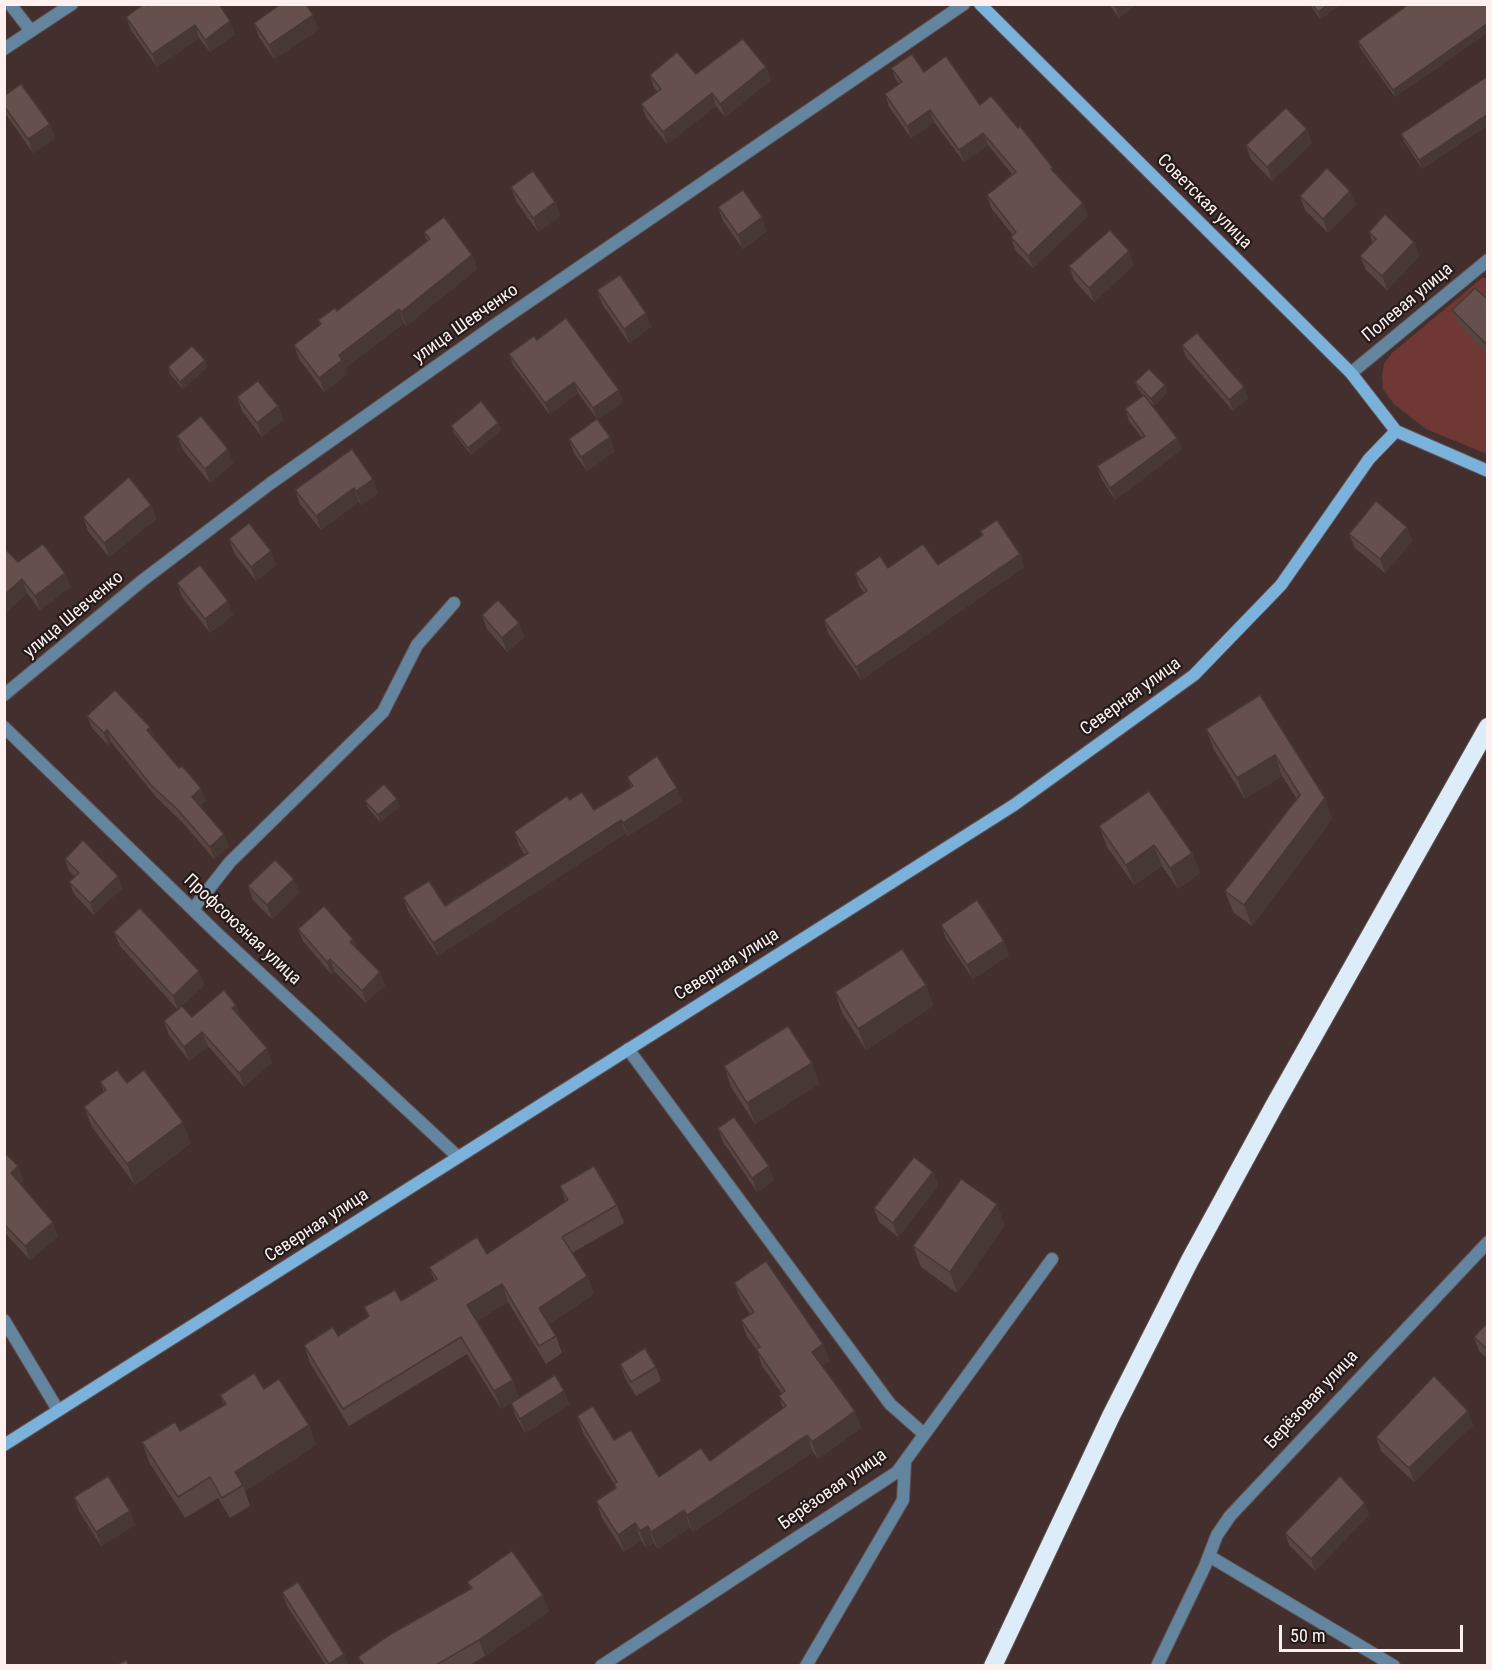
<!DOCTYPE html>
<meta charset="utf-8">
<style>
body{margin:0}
#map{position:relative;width:1492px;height:1670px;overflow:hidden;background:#43302e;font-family:"Roboto Condensed",sans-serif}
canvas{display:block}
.frame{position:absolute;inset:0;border:6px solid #fdf0ee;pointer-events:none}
.scale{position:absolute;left:1279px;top:1625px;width:184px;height:27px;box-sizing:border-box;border:3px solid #fdf0ee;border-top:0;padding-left:8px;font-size:18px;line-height:21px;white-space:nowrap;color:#fdf0ee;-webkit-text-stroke:4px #231a19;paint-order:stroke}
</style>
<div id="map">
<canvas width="1492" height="1670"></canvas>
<div class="frame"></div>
<div class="scale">50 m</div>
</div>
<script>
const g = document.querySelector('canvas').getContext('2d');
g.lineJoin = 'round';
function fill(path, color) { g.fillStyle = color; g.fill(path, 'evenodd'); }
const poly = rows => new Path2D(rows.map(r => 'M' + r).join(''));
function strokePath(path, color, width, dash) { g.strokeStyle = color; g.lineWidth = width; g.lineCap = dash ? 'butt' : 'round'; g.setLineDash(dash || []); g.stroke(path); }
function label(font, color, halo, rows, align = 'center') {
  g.font = font + ' "Roboto Condensed",sans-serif'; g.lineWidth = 4.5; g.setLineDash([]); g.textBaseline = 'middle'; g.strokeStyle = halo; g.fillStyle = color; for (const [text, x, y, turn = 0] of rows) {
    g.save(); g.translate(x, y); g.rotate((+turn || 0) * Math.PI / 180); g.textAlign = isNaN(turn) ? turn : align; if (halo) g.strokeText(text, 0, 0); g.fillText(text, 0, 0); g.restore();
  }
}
const green = poly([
 [1482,278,1487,278,1487,454,1426,429,1394,404,1383,389,1382,375,1384,364,1392,353]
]);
const street = poly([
 [10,4,31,31],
 [4,49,72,4],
 [1351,373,1488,260],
 [4,695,143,580,271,483,492,327,964,4],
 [4,727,220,936,457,1156],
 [193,909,230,862,383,712,417,645,454,603],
 [628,1049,890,1404,924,1434],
 [4,1320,58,1410],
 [1209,1556,1394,1666],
 [601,1666,897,1472,1052,1259],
 [806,1666,903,1500,905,1462],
 [1157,1666,1205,1566,1217,1535,1230,1516,1488,1242]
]);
const secondary = poly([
 [980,4,1351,373,1396,431,1488,471],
 [4,1445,1014,805,1194,675,1281,585,1369,459,1396,431]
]);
const highway = poly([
 [993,1666,1111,1416,1190,1260,1274,1106,1488,727]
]);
const wall = poly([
 [1109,4,1137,4,1119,18],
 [1310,4,1341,4,1320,19],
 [1488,4,1488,32,1395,97,1360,48,1358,41],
 [149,6,235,34,210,52,199,38,157,67,131,30,126,17],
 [254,23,319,29,274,59,259,37],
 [766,67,771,80,725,117,716,106,667,144,646,117,641,104,658,92,654,88,650,75,696,74],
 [891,68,924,72,980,105,1055,174,1088,216,1033,268,1015,250,1011,237,1013,235,991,208,987,195,1012,174,988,145,964,162,934,122,911,138,889,107,885,94,899,84,896,80],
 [1488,76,1488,125,1422,169,1405,143,1401,134],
 [4,96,50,124,55,138,33,153,5,113],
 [1312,143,1272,181,1251,159,1246,145],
 [511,187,555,202,560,216,538,232,516,201],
 [1300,196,1356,205,1328,233,1305,210],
 [718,207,767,231,743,249,723,221],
 [424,232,472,255,477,269,406,326,404,323,345,368,347,374,324,392,299,359,294,345,320,325,318,320,337,311,427,241],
 [1369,232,1414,242,1419,256,1387,290,1366,270,1360,256,1373,243],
 [1134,265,1094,302,1074,280,1069,266],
 [597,290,646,313,651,327,629,343,602,304],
 [1488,300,1488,355,1458,324,1452,310],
 [537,340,619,390,623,402,598,419,615,451,587,471,574,453,569,439,597,419,578,393,549,414,513,365,509,354],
 [1182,345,1244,387,1248,398,1233,411,1186,357],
 [205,360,207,367,183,389,170,374,168,367],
 [1135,382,1165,385,1167,392,1154,406,1146,398,1177,438,1182,449,1115,500,1101,478,1097,466,1142,438,1129,421,1125,409,1143,395,1138,389],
 [237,397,278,406,283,420,262,437,242,411],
 [498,423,501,430,471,455,454,433,451,426],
 [177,436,233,463,210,483,183,450],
 [352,449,378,493,361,505,359,502,321,530,300,504,295,490],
 [151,505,156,519,109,557,88,531,83,517],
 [1407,527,1412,541,1385,573,1355,548,1349,534],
 [980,531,1020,554,1024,567,861,680,828,633,824,620,864,593,859,586,855,573,938,565,982,536],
 [229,539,276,565,256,581,234,553],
 [4,548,18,562,65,573,70,587,40,610,27,593,4,614],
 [177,583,233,615,210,633,182,597],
 [482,615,519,623,524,637,507,652,487,629],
 [1260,695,1332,819,1252,926,1233,912,1225,891,1297,799,1282,776,1245,799,1214,750,1206,729],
 [87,716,154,739,206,800,200,806,229,846,214,859,182,822,156,797,111,742,108,745,92,728],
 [627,777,682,801,628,836,626,833,438,956,408,911,403,897,445,906,525,855,519,845,514,832,570,800,594,810,631,787],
 [365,801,400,806,380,822,368,808],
 [1099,826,1192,853,1200,873,1178,889,1162,866,1134,885,1107,847],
 [65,859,122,888,94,915,74,894,69,882,75,876,69,871],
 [294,879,299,893,272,919,253,900,248,886],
 [941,925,1009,955,973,979,946,939],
 [298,929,353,939,357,949,385,985,366,1003,335,972,331,974,303,941],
 [114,932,204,985,181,1007,192,1017,236,1005,240,1017,272,1062,244,1087,208,1046,189,1061,169,1035,164,1021,178,1010,120,946],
 [926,985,933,1006,866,1050,842,1013,835,992],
 [724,1066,819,1084,755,1124,731,1087],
 [100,1082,191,1143,135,1185,92,1127,84,1107,104,1092],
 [718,1128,774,1180,757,1192,723,1142],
 [4,1152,18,1166,23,1180,20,1183,58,1236,30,1260,4,1232],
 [933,1172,938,1186,898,1237,879,1222,874,1208],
 [560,1186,617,1205,624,1223,572,1253,587,1276,594,1294,549,1324,556,1336,562,1353,546,1364,508,1302,477,1321,519,1398,564,1391,569,1405,525,1433,516,1417,511,1403,519,1398,501,1409,467,1354,349,1426,310,1363,304,1345,338,1336,368,1317,364,1307,401,1301,435,1281,429,1267,487,1254,566,1202],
 [1005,1225,957,1293,921,1267,913,1246],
 [734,1283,830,1361,822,1366,861,1428,818,1459,813,1452,693,1532,690,1527,658,1549,654,1543,646,1548,641,1540,624,1552,602,1518,596,1501,615,1489,614,1484,583,1433,577,1416,614,1440,659,1477,710,1461,783,1408,779,1396,782,1394,762,1366,757,1350,747,1337,741,1320,750,1314,741,1300],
 [1488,1322,1488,1359,1479,1351,1474,1337],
 [620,1364,656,1367,661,1381,636,1396,625,1378],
 [264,1389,309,1425,316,1445,245,1491,250,1506,230,1518,218,1498,185,1518,149,1462,142,1442,180,1431,224,1405,220,1395],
 [1468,1411,1473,1425,1414,1482,1381,1451,1376,1437],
 [74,1497,135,1525,101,1546,79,1511],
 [1369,1515,1315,1571,1289,1545,1285,1533],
 [467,1582,549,1611,485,1656,470,1665,361,1665,358,1657,470,1589],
 [282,1592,344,1654,348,1665,326,1665,287,1606]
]);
const shadedWall = poly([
 [1114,4,1137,4,1119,18],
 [1329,4,1341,4,1320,19,1318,12],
 [313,15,319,29,274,59,269,45],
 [230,21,235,34,210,52,205,40],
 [1488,23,1488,32,1395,97,1393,90],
 [195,25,199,38,157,67,152,54],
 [766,67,771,80,725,117,720,104],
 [712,93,716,106,667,144,663,132],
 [930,110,934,122,911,138,907,126],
 [1488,114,1488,125,1422,169,1419,160],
 [50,124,55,138,33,153,28,139],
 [1307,129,1312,143,1272,181,1267,167],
 [983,133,988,145,964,162,959,150],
 [1350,191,1356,205,1328,233,1323,219],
 [555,202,560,216,538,232,533,218],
 [1083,203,1088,216,1033,268,1028,256],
 [762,217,767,231,743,249,738,235],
 [1414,242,1419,256,1387,290,1382,276],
 [1129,251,1134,265,1094,302,1089,288],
 [472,255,477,269,406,326,401,312],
 [399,309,404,323,345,368,347,374,324,392,319,378,339,355],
 [646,313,651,327,629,343,624,329],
 [1488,340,1488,351,1485,343],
 [205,360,207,367,183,389,180,382],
 [574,382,578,393,549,414,545,403],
 [1165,385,1167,392,1154,406,1151,399],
 [1244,387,1248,398,1233,411,1229,400],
 [619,390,623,402,597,420,593,408],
 [278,406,283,420,262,437,257,423],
 [498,423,501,430,471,455,468,448],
 [610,437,615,451,587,471,581,457],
 [1177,438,1182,449,1115,500,1110,488],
 [228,449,233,463,210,483,205,469],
 [373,479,378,493,361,505,356,491],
 [354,488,359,502,321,530,316,516],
 [151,505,156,519,109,557,104,543],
 [1407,527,1412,541,1385,573,1380,559],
 [271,551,276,565,256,581,251,567],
 [1020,554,1024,567,861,680,856,667],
 [65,573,70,587,40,610,35,596],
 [22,579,27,593,4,614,4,595],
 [228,601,233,615,210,633,205,619],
 [519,623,524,637,507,652,502,638],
 [150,727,155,739,147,730],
 [107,730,111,742,108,745,104,733],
 [1275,755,1282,776,1245,799,1237,778],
 [201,788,206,800,196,809,192,797],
 [677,788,682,801,628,836,623,823],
 [1325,798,1332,819,1252,926,1244,905],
 [397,799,400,806,380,822,378,815],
 [621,820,626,833,438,956,433,943],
 [224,834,229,846,214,859,210,847],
 [1154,845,1162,866,1134,885,1126,865],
 [1192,853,1200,873,1178,889,1170,868],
 [118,876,122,888,94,915,90,903],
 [294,879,299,893,272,919,267,905],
 [353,939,358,952,350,942],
 [1004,941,1009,955,973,979,967,965],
 [330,959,335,972,331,974,327,962],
 [199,971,204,985,178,1010,173,996],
 [380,972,385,985,366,1003,362,991],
 [926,985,933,1006,866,1050,858,1029],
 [236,1005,241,1019,232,1008],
 [202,1032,208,1046,189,1061,184,1047],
 [267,1048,272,1062,244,1087,239,1073],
 [812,1063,819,1084,755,1124,747,1103],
 [183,1122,191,1143,135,1185,127,1164],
 [18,1166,23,1180,16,1187,11,1173],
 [769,1166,774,1180,757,1192,752,1178],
 [933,1172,938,1186,898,1237,893,1223],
 [997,1204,1005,1225,957,1293,950,1272],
 [53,1222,58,1236,30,1260,25,1246],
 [587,1276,594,1294,546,1326,539,1308],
 [502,1284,508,1302,474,1323,467,1305],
 [823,1344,830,1361,818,1369,812,1352],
 [513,1380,519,1398,501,1409,494,1391],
 [564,1391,569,1405,525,1433,520,1419],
 [855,1411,861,1428,818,1459,812,1442],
 [1468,1411,1473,1425,1414,1482,1409,1468],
 [309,1425,316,1445,245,1491,243,1485,235,1472],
 [807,1435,813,1452,693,1532,687,1515],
 [1365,1503,1369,1515,1315,1571,1311,1559],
 [684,1510,690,1527,658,1549,651,1532],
 [130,1511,135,1525,101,1546,96,1532],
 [635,1523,641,1540,624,1552,618,1535],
 [648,1526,654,1543,646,1548,640,1531],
 [543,1595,549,1611,485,1656,479,1640],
 [344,1654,348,1665,329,1665,329,1664]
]);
const building = poly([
 [144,4,148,4,149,6,152,4,219,4,230,21,205,40,195,25,152,54,126,17,144,4],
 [281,4,306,4,313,15,269,45,254,23,281,4],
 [1312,4,1329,4,1318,12,1312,4],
 [1409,4,1488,4,1488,23,1393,90,1358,41,1409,4],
 [743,39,766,67,720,104,712,93,663,132,641,104,661,89,650,75,677,52,696,74,743,39],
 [912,54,924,72,946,56,980,105,991,96,1018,128,1020,126,1053,168,1051,169,1083,203,1028,256,1011,237,1016,232,987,195,1016,172,983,133,959,150,930,110,907,126,885,94,902,82,891,68,912,54],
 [1488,76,1488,114,1419,160,1401,134,1488,76],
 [21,84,50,124,28,139,4,106,4,96,21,84],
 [1286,108,1307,129,1267,167,1246,145,1286,108],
 [1327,168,1350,191,1323,219,1300,196,1327,168],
 [533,171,555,202,533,218,511,187,533,171],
 [743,190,762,217,738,235,718,207,743,190],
 [1385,214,1414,242,1382,276,1360,256,1376,239,1369,232,1385,214],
 [444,217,472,255,401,312,399,309,339,355,342,360,319,378,294,345,321,324,318,320,335,308,337,311,430,239,424,232,444,217],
 [1110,230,1129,251,1089,288,1069,266,1110,230],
 [620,275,646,313,624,329,597,290,620,275],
 [1475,288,1488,300,1488,340,1485,343,1452,310,1475,288],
 [566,318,619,390,593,408,574,382,545,403,509,354,534,336,537,340,566,318],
 [1197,333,1244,387,1229,400,1182,345,1197,333],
 [192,346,205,360,180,382,168,367,192,346],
 [1149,369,1165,385,1151,399,1135,382,1149,369],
 [258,381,278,406,257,423,237,397,258,381],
 [1144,395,1177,438,1110,488,1097,466,1145,436,1125,409,1144,395],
 [481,401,498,423,468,448,451,426,481,401],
 [201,416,228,449,205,469,177,436,201,416],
 [597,419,610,437,581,457,569,439,597,419],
 [352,449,373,479,356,491,354,488,316,516,295,490,352,449],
 [129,477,151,505,104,543,83,517,129,477],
 [1376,501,1407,527,1380,559,1349,534,1376,501],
 [997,520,1020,554,856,667,824,620,867,591,855,573,880,556,888,568,923,544,938,565,983,535,980,531,997,520],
 [249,523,271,551,251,567,229,539,249,523],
 [43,544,65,573,35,596,22,579,4,595,4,548,18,562,43,544],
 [200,565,228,601,205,619,177,583,200,565],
 [498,600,519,623,502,638,482,615,498,600],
 [115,690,150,727,147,730,179,768,182,766,201,788,192,797,224,834,210,847,178,810,151,785,107,730,104,733,87,716,115,690],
 [1260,695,1325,798,1244,905,1225,891,1300,795,1275,755,1237,778,1206,729,1260,695],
 [657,756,677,788,623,823,621,820,433,943,403,897,429,881,445,906,528,853,514,832,567,796,570,800,582,792,594,810,633,786,627,777,657,756],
 [384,784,397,799,378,815,365,801,384,784],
 [1149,791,1192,853,1170,868,1154,845,1126,865,1099,826,1149,791],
 [83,840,118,876,90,903,69,882,79,873,65,859,83,840],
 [275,860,294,879,267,905,248,886,275,860],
 [977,900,1004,941,967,965,941,925,977,900],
 [324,906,353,939,350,942,380,972,362,991,330,959,327,962,298,929,324,906],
 [140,908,199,971,173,996,114,932,140,908],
 [902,949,926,985,858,1029,835,992,902,949],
 [224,990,236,1005,232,1008,267,1048,239,1073,202,1032,184,1047,164,1021,182,1006,192,1017,224,990],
 [788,1026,812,1063,747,1103,724,1066,788,1026],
 [117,1070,127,1083,144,1070,183,1122,127,1164,84,1107,106,1090,100,1082,117,1070],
 [734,1117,769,1166,752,1178,718,1128,734,1117],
 [4,1152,18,1166,11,1173,53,1222,25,1246,4,1224,4,1152],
 [914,1157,933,1172,893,1223,874,1208,914,1157],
 [594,1166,617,1205,562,1237,587,1276,539,1308,556,1336,539,1346,502,1284,467,1305,513,1380,494,1391,461,1337,343,1409,304,1345,333,1327,338,1336,369,1316,364,1307,395,1290,401,1301,437,1279,429,1267,477,1237,487,1254,568,1200,560,1186,594,1166],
 [961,1179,997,1204,950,1272,913,1246,961,1179],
 [766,1261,823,1344,812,1352,855,1411,812,1442,807,1435,687,1515,684,1510,651,1532,648,1526,640,1531,635,1523,618,1535,596,1501,616,1488,614,1484,617,1482,577,1416,593,1406,614,1440,631,1430,659,1477,701,1448,710,1461,786,1406,779,1396,785,1391,756,1349,760,1347,741,1320,754,1312,734,1283,766,1261],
 [1488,1322,1488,1350,1474,1337,1488,1322],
 [645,1348,656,1367,631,1382,620,1364,645,1348],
 [254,1373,264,1389,279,1379,309,1425,235,1472,243,1485,222,1498,210,1477,178,1497,142,1442,175,1422,180,1431,226,1404,220,1395,254,1373],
 [555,1375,564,1391,520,1419,511,1403,555,1375],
 [1434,1376,1468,1411,1409,1468,1376,1437,1434,1376],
 [108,1476,130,1511,96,1532,74,1497,108,1476],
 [1340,1476,1365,1503,1311,1559,1285,1533,1340,1476],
 [512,1551,543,1595,479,1640,436,1665,364,1665,358,1657,391,1634,472,1588,467,1582,512,1551],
 [298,1582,344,1654,329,1664,282,1592,298,1582],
 [126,1660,129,1665,117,1665,126,1660]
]);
const streetNames = [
 ["Советская улица",1204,202,45],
 ["Полевая улица",1408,303,-40],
 ["улица Шевченко",466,324,-35],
 ["улица Шевченко",74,615,-40],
 ["Северная улица",1131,697,-36],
 ["Профсоюзная улица",242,930,43],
 ["Северная улица",727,965,-32],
 ["Северная улица",317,1226,-33],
 ["Берёзовая улица",1312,1400,-47],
 ["Берёзовая улица",833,1490,-35]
];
fill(green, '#703834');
strokePath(street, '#614f4d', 14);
strokePath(secondary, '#614f4d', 14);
strokePath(highway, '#614f4d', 20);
strokePath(street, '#64859f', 12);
strokePath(secondary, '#7bb2db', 12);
strokePath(highway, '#dcecf8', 18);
fill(wall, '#574542');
fill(shadedWall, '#473836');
fill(building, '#65504d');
strokePath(building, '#473836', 1.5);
label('18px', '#fdf0ee', '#231a19', streetNames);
</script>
